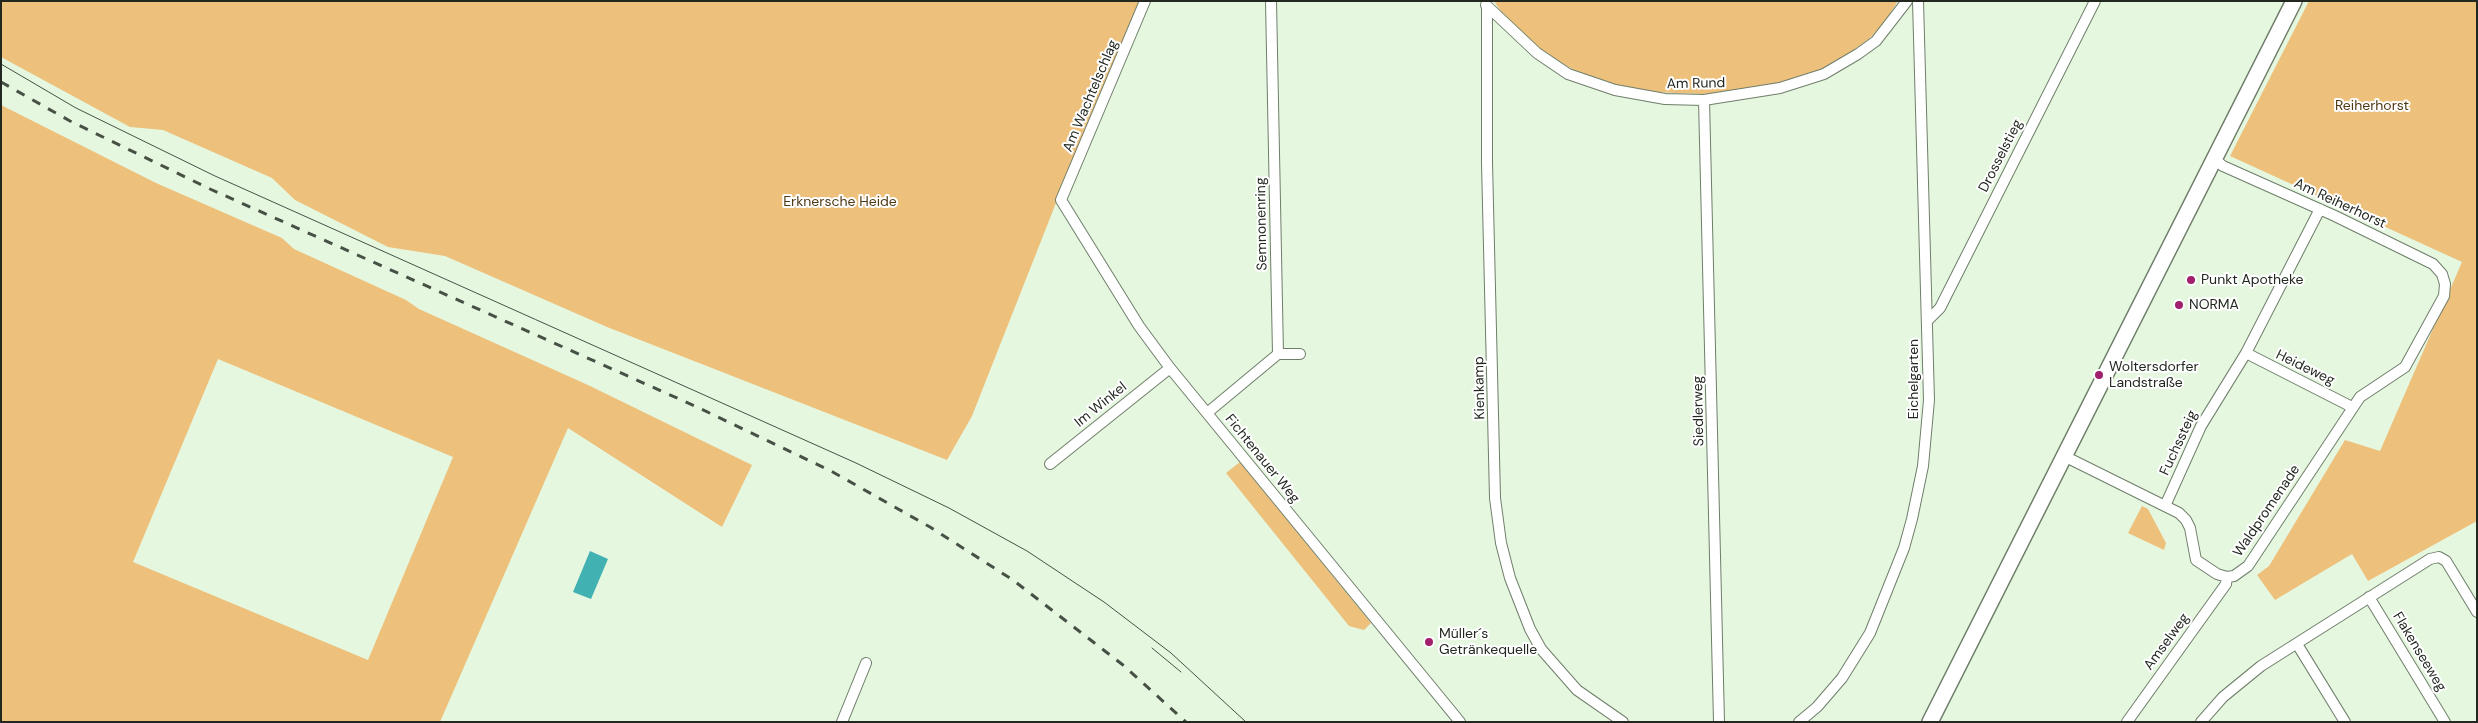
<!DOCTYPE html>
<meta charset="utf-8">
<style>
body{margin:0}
#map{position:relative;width:2478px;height:723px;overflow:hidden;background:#e6f7e0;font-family:"DM Sans",sans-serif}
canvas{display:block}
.frame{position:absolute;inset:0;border:2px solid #222820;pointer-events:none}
</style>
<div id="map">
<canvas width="2478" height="723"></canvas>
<div class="frame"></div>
</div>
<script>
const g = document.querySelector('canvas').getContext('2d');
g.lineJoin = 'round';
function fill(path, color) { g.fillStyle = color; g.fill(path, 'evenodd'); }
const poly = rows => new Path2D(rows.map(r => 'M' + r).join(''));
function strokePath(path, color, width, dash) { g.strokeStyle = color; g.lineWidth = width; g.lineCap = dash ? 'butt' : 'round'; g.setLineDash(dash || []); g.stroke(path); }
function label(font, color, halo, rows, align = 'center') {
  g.font = font + ' "DM Sans",sans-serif'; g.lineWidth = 4; g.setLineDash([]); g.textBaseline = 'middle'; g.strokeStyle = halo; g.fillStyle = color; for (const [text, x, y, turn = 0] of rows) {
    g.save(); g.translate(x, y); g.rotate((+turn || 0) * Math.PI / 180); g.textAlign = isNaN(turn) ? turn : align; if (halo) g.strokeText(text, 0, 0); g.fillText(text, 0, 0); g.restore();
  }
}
const green = poly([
 [1,1,1140,1,1056,203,972,416,947,460,607,327,445,256,388,247,295,200,272,178,163,130,130,127,1,57],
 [1494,1,1898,1,1886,20,1870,38,1833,65,1794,80,1721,93,1702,94,1652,92,1623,87,1581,74,1544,53,1504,16],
 [2309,1,2477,1,2477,521,2368,581,2352,554,2275,600,2257,575,2269,566,2345,440,2380,451,2462,262,2230,156],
 [1,105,156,183,282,238,294,249,406,300,419,309,588,385,752,465,722,527,568,428,440,722,1,722],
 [218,359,453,457,368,660,133,562],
 [1240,462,1371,623,1364,630,1349,626,1226,473],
 [2142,506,2148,509,2166,543,2164,550,2128,533]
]);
const water = poly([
 [590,551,608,559,591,599,573,592]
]);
const minor = poly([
 [1145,1,1061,200,1139,326,1170,368,1460,722],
 [1486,5,1537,53,1568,74,1615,90,1665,99,1704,100,1780,88,1824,74,1858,54,1876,41,1907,1],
 [1487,7,1487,163,1495,498,1501,543,1510,578,1530,629,1541,649,1577,690,1623,722],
 [1704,100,1719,722],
 [1928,320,1940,308,2095,1],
 [2246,353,2352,407],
 [1278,354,1300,354],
 [1207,413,1278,354,1271,1],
 [2066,457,2179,513,2186,520,2190,528,2196,560,2217,574,2227,577,2234,576,2248,566,2360,397,2405,367,2444,296,2445,284,2442,274,2433,264,2335,216,2223,166,2214,159],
 [1050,464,1170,368],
 [2165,506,2201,426,2246,353,2320,209],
 [2369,597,2445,722],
 [2297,644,2345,722],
 [842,722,866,663],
 [1799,722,1817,707,1842,678,1870,633,1904,548,1912,519,1923,466,1929,400,1918,1],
 [2127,722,2226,584,2227,577],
 [2201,722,2223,697,2261,666,2430,559,2439,557,2446,561,2477,612]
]);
const secondary = poly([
 [1930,722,2294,1]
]);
const tram = poly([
 [1,64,76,108,215,176,856,463,949,508,1027,551,1104,602,1171,653,1246,722],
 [1152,648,1181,672]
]);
const rail = poly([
 [1,82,70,121,210,189,697,407,831,471,930,527,1013,580,1123,665,1186,722]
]);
const markers = [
 [2191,280,5,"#a21f6e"],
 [2179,305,5,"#a21f6e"],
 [2099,375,5,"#a21f6e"],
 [1429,642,5,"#a21f6e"]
];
const streetNames = [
 ["Am Rund",1696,84,-1],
 ["Am Wachtelschlag",1091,96,-67],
 ["Drosselstieg",2001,156,-63],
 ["Am Reiherhorst",2340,204,25],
 ["Semnonenring",1262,224,-91],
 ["Heideweg",2305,368,26],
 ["Eichelgarten",1914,379,-90],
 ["Kienkamp",1480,388,-91],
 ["Im Winkel",1101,405,-39],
 ["Siedlerweg",1699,411,-91],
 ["Fuchssteig",2179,443,-65],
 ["Fichtenauer Weg",1262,459,51],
 ["Waldpromenade",2267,511,-56],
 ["Amselweg",2167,642,-54],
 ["Flakenseeweg",2419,652,59]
];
const parkNames = [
 ["Reiherhorst",2372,106],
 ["Erknersche Heide",840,202]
];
const poiNames = [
 ["Punkt Apotheke",2201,280],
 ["NORMA",2189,305],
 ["Woltersdorfer",2109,367],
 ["Landstraße",2109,383],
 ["Müller´s",1439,634],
 ["Getränkequelle",1439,650]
];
fill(green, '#edc17c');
fill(water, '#42b1b2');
strokePath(minor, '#6f7e6a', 12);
strokePath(secondary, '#6f7e6a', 18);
strokePath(minor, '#fff', 10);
strokePath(secondary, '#fff', 15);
strokePath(tram, '#475045', 1);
strokePath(rail, '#475045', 3, [9, 9]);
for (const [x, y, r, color] of markers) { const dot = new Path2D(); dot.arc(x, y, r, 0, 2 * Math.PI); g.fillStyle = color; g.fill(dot); strokePath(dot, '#fff', 2); }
label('14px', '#222820', '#fff', streetNames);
label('14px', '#4f3813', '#fff', parkNames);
label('14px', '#222820', '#fff', poiNames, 'left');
</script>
